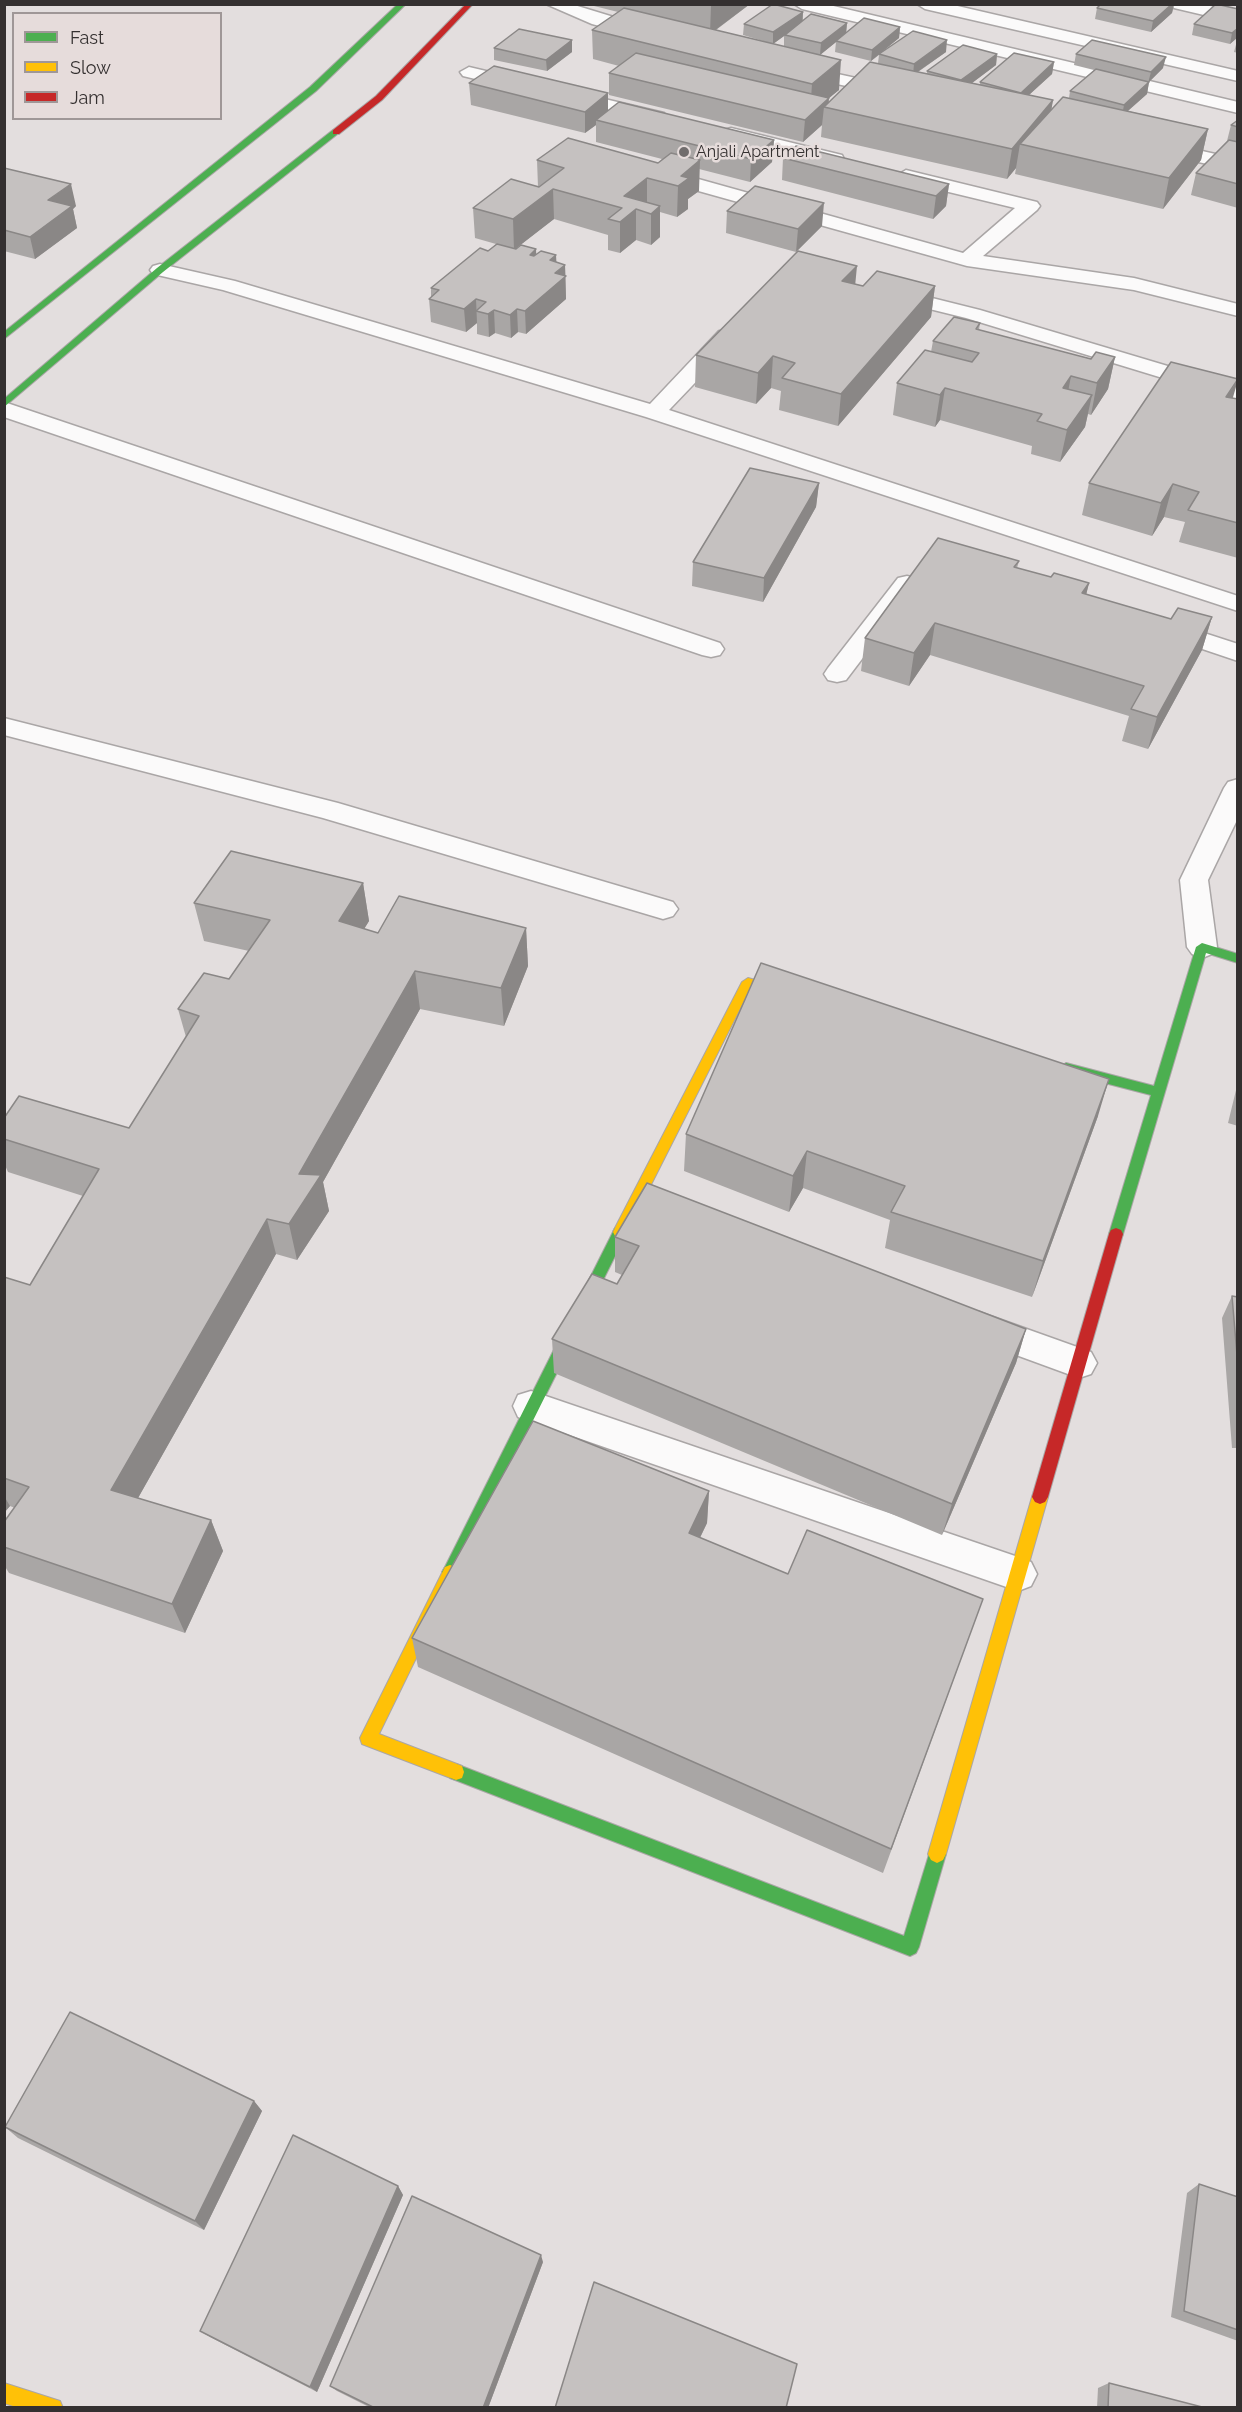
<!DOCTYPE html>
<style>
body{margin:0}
#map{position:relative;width:1242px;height:2412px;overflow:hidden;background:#e3dede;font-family:Raleway,sans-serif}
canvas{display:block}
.frame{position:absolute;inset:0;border:6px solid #343030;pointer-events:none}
.legend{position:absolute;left:12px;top:12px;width:210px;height:108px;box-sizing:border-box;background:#e6dcdb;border:2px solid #9f9797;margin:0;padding:8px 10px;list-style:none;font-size:18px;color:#343030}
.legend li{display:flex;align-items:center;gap:12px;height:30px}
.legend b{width:30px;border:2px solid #9f9797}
</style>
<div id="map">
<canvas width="1242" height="2412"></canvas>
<div class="frame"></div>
<ul class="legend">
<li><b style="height:8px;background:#4caf50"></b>Fast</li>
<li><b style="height:8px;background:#ffc107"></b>Slow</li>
<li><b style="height:8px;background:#c62828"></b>Jam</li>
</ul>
</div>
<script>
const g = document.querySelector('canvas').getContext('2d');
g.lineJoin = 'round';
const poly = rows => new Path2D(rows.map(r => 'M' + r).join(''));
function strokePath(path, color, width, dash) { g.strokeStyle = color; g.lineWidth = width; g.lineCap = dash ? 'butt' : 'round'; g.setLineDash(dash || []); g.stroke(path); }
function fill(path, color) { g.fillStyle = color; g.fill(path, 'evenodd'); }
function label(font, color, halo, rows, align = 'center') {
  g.font = font + ' Raleway,sans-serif'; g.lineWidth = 5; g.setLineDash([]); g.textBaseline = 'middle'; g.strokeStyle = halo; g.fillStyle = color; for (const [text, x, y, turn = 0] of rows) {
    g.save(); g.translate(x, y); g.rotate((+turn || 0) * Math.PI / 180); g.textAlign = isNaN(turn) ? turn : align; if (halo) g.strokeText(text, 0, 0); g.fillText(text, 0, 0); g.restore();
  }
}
const lane = poly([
 [160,264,235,281,650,404,719,331,735,331,738,336,735,341,669,410,1238,596,1238,611,646,417,223,290,153,274,150,270,153,266,160,264],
 [888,287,980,310,1238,387,1238,401,966,318,881,297,878,293,881,289,888,287],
 [4,402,720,643,724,649,720,655,711,657,702,655,4,417,4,402],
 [907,576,916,578,919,583,916,588,846,680,837,682,828,680,824,674,828,668,898,578,907,576],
 [1161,619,1238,644,1238,661,1152,632,1148,627,1152,622,1161,619],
 [4,718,338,803,673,902,678,909,673,916,663,919,323,818,4,735,4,718],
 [1238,779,1238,818,1208,880,1217,947,1212,954,1202,958,1192,954,1187,947,1180,880,1224,788,1228,782,1238,779]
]);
const street = poly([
 [546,4,571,4,653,29,656,33,653,37,641,37,592,24,546,4],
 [794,4,825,4,1238,102,1238,113,802,9,794,4],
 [917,4,949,4,1238,71,1238,81,925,9,917,4],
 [1172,4,1203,4,1238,13,1238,23,1174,8,1172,4],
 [796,65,893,86,902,91,893,96,790,74,787,70,790,66,796,65],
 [469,67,664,113,666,117,657,123,463,76,460,72,469,67],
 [731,128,842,155,844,159,835,165,724,138,722,134,724,130,731,128],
 [1157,141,1238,159,1238,171,1150,151,1148,147,1157,141],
 [906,170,1037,202,1040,206,1037,210,983,256,1134,278,1238,304,1238,316,1134,290,967,266,677,185,674,181,684,175,963,253,1015,208,899,180,896,176,906,170],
 [979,1312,1091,1352,1097,1363,1091,1374,1079,1378,967,1337,962,1327,967,1317,979,1312],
 [531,1391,1018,1557,1031,1562,1037,1574,1031,1586,1018,1591,518,1417,513,1406,518,1395,531,1391]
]);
const fast = poly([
 [398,4,406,4,316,91,4,339,4,332,310,87,398,4],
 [333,130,340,132,163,272,4,407,4,399,157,268,333,130],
 [1202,943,1238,954,1238,963,1206,953,1123,1234,1121,1238,1116,1240,1111,1238,1109,1234,1151,1095,1066,1073,1060,1068,1066,1063,1154,1086,1196,947,1202,943],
 [620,1226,625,1228,627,1232,455,1577,450,1579,445,1577,442,1572,445,1567,615,1228,620,1226],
 [456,1764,904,1936,931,1848,937,1845,943,1848,946,1854,919,1947,916,1953,910,1956,450,1778,448,1772,450,1766,456,1764]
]);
const slow = poly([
 [748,978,800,992,802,995,796,1000,751,987,625,1236,615,1236,613,1232,615,1228,742,982,748,978],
 [1040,1490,1045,1492,1048,1497,946,1854,943,1860,937,1863,931,1860,928,1854,1032,1497,1035,1492,1040,1490],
 [450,1565,455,1567,458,1572,379,1734,462,1766,464,1772,462,1778,456,1780,362,1744,360,1738,445,1567,450,1565],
 [4,2383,60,2401,63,2408,19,2408,4,2403,4,2383]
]);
const jam = poly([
 [466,4,473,4,382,100,339,134,333,134,333,130,376,96,466,4],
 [1116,1228,1121,1230,1123,1234,1048,1497,1045,1502,1040,1504,1035,1502,1032,1497,1109,1234,1111,1230,1116,1228]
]);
const wall = poly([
 [586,4,750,4,716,30,839,90,828,98,829,102,878,63,879,55,871,61,835,52,836,42,820,55,784,46,784,36,773,44,743,35,744,24,803,12,803,21,847,23,846,33,900,27,899,38,884,50,946,52,918,72,927,74,927,71,997,54,996,65,972,83,980,85,980,82,1054,62,1052,74,1029,95,1053,100,1051,110,1069,98,1070,91,1094,70,1074,65,1076,54,1163,68,1149,82,1147,94,1128,111,1208,129,1201,160,1163,209,1015,174,1016,168,1007,179,821,137,822,125,803,142,609,95,609,73,619,66,593,59,592,30,618,12],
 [1101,4,1174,4,1172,13,1151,32,1095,19,1097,8],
 [1216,4,1238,37,1230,44,1192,35,1194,24],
 [572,40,572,52,547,71,494,60,494,48],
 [1237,41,1238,41,1238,53,1234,52],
 [469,83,608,93,608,111,774,140,772,162,750,182,699,169,699,191,688,199,688,209,677,217,660,212,660,237,651,245,636,240,620,253,608,250,608,235,554,219,515,249,537,254,556,255,556,262,565,265,566,299,526,334,518,332,511,338,495,333,489,337,477,334,477,323,466,332,431,322,429,299,431,297,431,288,488,251,496,244,475,238,473,208,538,187,537,160,658,163,662,159,596,142,596,125,585,133,471,105],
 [1238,120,1238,208,1191,195,1196,173,1227,141,1231,125],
 [783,158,949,184,946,206,933,219,782,180],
 [4,168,76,206,73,209,77,228,35,259,4,251],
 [727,211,822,226,796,252,726,233],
 [855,284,863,286,935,286,931,317,838,426,779,410,781,391,771,388,756,404,695,387,696,355],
 [980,323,979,330,1091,359,1115,357,1108,389,1091,415,1088,414,1085,427,1060,462,1031,454,1032,446,940,420,935,427,893,415,897,383,931,352,933,341],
 [1233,398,1238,399,1238,558,1179,542,1185,522,1164,517,1152,536,1082,515,1089,483],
 [819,483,816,507,763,602,692,586,693,562],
 [1019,561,1017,568,1051,577,1089,583,1086,595,1171,619,1212,617,1202,650,1148,749,1122,741,1129,716,930,655,909,686,861,671,865,638],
 [363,883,369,921,364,929,378,933,526,928,528,966,504,1026,420,1009,323,1182,329,1211,297,1260,276,1254,138,1498,211,1520,223,1551,185,1633,9,1573,4,1565,4,1522,15,1508,10,1506,4,1513,4,1277,30,1285,83,1196,8,1172,4,1163,4,1118,129,1128,186,1037,178,1009,229,979,249,951,204,941,194,903],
 [1238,1082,1238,1126,1228,1123],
 [1098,1116,1032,1297,885,1248,890,1220,803,1188,789,1212,684,1171,686,1134],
 [615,1237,1026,1329,1016,1363,942,1535,554,1373,552,1339,617,1284,622,1275,615,1272],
 [1232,1296,1238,1297,1238,1448,1232,1448,1222,1318],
 [709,1491,707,1523,700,1538,788,1574,983,1599,883,1873,418,1667,412,1638],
 [254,2101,262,2111,204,2230,18,2138,5,2127],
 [1199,2184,1238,2197,1238,2341,1171,2317,1187,2193],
 [398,2186,403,2195,317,2392,210,2337,200,2331],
 [543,2262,488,2408,371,2408,337,2391,330,2386],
 [1109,2383,1206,2408,1097,2408,1098,2388]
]);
const shadedWall = poly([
 [712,4,750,4,710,34,711,6],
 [1172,4,1174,4,1172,13,1151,32,1153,21],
 [803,12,802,23,773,44,773,32],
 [847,23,846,34,820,55,821,43],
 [900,27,899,38,871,61,872,50],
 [1238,28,1238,37,1230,44,1232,33],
 [572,40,572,52,547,71,546,60],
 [947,40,946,52,913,75,914,64],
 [997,54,996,65,960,92,961,80],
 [1166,57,1163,68,1149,82,1147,94,1122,116,1124,105,1148,83,1151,72],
 [841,60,839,90,810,114,812,84],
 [1054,62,1052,74,1019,104,1021,93],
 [608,93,608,115,596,120,596,125,585,133,585,112],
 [829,98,828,108,824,107,822,125,803,142,805,120],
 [1053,100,1048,130,1020,144,1016,168,1007,179,1012,149],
 [1208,129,1201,160,1163,209,1169,178],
 [774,140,772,162,750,182,751,159],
 [700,160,699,191,688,199,688,209,677,217,678,186,681,176],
 [647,178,647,208,636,209,636,240,620,253,620,222,624,196],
 [71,184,76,206,73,209,77,228,35,259,30,237,48,200],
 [949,184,946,206,933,219,936,196],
 [553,189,554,219,514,250,513,219],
 [824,203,822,226,796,252,798,229],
 [660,206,660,237,651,245,651,214],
 [536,249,537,272,530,255],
 [556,255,557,272,565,265,566,299,526,334,525,311,550,260],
 [857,266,854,297,842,281],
 [935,286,931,317,838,426,841,394],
 [476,299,477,323,466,332,464,309],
 [517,309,518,332,511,338,510,315],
 [494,310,495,333,489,337,488,314],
 [773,356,771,388,756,404,758,373],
 [1115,357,1108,389,1091,415,1097,383],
 [1071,376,1065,408,1063,388],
 [1238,380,1229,411,1226,397],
 [945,388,940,420,935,427,940,395],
 [1092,395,1085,427,1060,462,1067,430],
 [819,483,816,507,763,602,764,578],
 [1173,484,1164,517,1152,536,1161,503],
 [1089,583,1081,615,1082,593],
 [1212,617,1202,650,1148,749,1157,717],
 [935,623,930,655,909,686,914,653],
 [363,883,369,921,345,960,339,921],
 [526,928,528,966,504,1026,501,988],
 [415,971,420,1009,323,1182,329,1211,297,1260,289,1224,299,1174],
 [1109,1079,1098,1116,1032,1297,1043,1261],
 [807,1151,803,1188,789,1212,793,1176],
 [267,1219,276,1254,125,1521,111,1490],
 [1026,1329,1016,1363,942,1535,952,1504],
 [709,1491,707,1523,687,1564,689,1533],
 [4,1496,10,1506,4,1513],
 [211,1520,223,1551,185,1633,172,1604],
 [254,2101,262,2111,204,2230,195,2221],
 [398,2186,403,2195,317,2392,310,2387],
 [541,2255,543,2262,488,2408,483,2408]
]);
const building = poly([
 [773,4,803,12,773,32,744,24,773,4],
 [1101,4,1172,4,1153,21,1097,8,1101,4],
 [1216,4,1238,9,1238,28,1232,33,1194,24,1216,4],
 [624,8,841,60,812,84,592,30,624,8],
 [811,14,847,23,821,43,785,35,811,14],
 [864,18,900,27,872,50,836,41,864,18],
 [519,29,572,40,546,60,494,48,519,29],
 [913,31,947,40,914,64,879,54,913,31],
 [1092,40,1166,57,1151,72,1076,54,1092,40],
 [963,45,997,54,961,80,927,71,963,45],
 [636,53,829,98,805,120,609,73,636,53],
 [1014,53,1054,62,1021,93,980,82,1014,53],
 [870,62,1053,100,1012,149,824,107,870,62],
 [494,66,608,93,585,112,469,83,494,66],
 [1096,69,1149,82,1124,105,1070,91,1096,69],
 [1063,97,1208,129,1169,178,1020,144,1063,97],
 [619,102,774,140,751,159,596,120,619,102],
 [1238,120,1238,127,1231,125,1238,120],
 [568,138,658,163,671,153,700,160,681,176,689,178,678,186,647,178,624,196,660,206,651,214,636,209,620,222,608,219,622,208,553,189,513,219,473,208,511,179,539,187,564,168,537,160,568,138],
 [1229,140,1238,142,1238,184,1196,173,1229,140],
 [796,146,949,184,936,196,783,158,796,146],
 [4,168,71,184,48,200,72,206,30,237,4,230,4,168],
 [755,186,824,203,798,229,727,211,755,186],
 [497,244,516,249,521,245,536,249,530,255,534,256,541,251,556,255,550,260,565,265,555,273,566,276,525,311,517,309,510,315,494,310,488,314,476,311,486,302,476,299,464,309,429,299,439,290,431,288,480,248,488,251,497,244],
 [798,251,857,266,842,281,863,286,877,271,935,286,841,394,782,378,795,363,773,356,758,373,696,355,798,251],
 [954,317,980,323,976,329,1091,359,1096,352,1115,357,1097,383,1071,376,1063,388,1092,395,1067,430,1037,421,1042,414,945,388,940,395,897,383,925,350,972,362,979,353,933,341,954,317],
 [1171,362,1238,379,1226,397,1238,399,1238,523,1188,510,1199,492,1173,484,1161,503,1089,483,1171,362],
 [750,468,819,483,764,578,693,562,750,468],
 [938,538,1019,561,1014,567,1051,577,1054,573,1089,583,1082,593,1171,619,1178,608,1212,617,1157,717,1131,709,1144,686,935,623,914,653,865,638,938,538],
 [231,851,363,883,339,921,378,933,399,896,526,928,501,988,415,971,299,1174,321,1175,289,1224,267,1219,111,1490,211,1520,172,1604,4,1547,4,1522,29,1487,4,1478,4,1277,30,1285,99,1169,4,1139,4,1118,19,1096,129,1128,199,1016,178,1009,204,973,229,979,270,920,194,903,231,851],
 [761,963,1109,1079,1043,1261,891,1212,905,1186,807,1151,793,1176,686,1134,761,963],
 [647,1183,1026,1329,952,1504,552,1339,592,1274,617,1284,639,1246,615,1237,647,1183],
 [1232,1296,1238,1297,1238,1367,1232,1296],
 [533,1421,709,1491,689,1533,788,1574,807,1530,983,1599,891,1849,412,1638,533,1421],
 [70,2012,254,2101,195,2221,5,2127,70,2012],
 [293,2135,398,2186,310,2387,200,2331,293,2135],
 [1199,2184,1238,2197,1238,2330,1184,2311,1199,2184],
 [412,2196,541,2255,483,2408,375,2408,330,2386,412,2196],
 [594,2282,797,2364,786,2408,555,2408,594,2282],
 [1109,2383,1206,2408,1108,2408,1109,2383]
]);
const markers = [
 [684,152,6,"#716d6d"]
];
const farPoinames = [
 ["Anjali Apartment",696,152]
];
strokePath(lane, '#aaa6a6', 3);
strokePath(street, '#aaa6a6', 3);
strokePath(fast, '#aaa6a6', 2);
strokePath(slow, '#aaa6a6', 2);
strokePath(jam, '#aaa6a6', 2);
fill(lane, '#fbfafa');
fill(street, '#fbfafa');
fill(fast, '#4caf50');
fill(slow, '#ffc107');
fill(jam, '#c62828');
fill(wall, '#a9a6a5');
fill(shadedWall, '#8a8786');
fill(building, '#c5c1c0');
strokePath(building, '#8a8786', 1.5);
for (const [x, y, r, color] of markers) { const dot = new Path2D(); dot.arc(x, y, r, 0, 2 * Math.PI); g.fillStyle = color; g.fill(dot); strokePath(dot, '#e6dcdb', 2); }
label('16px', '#343030', '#e6dcdb', farPoinames, 'left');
</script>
